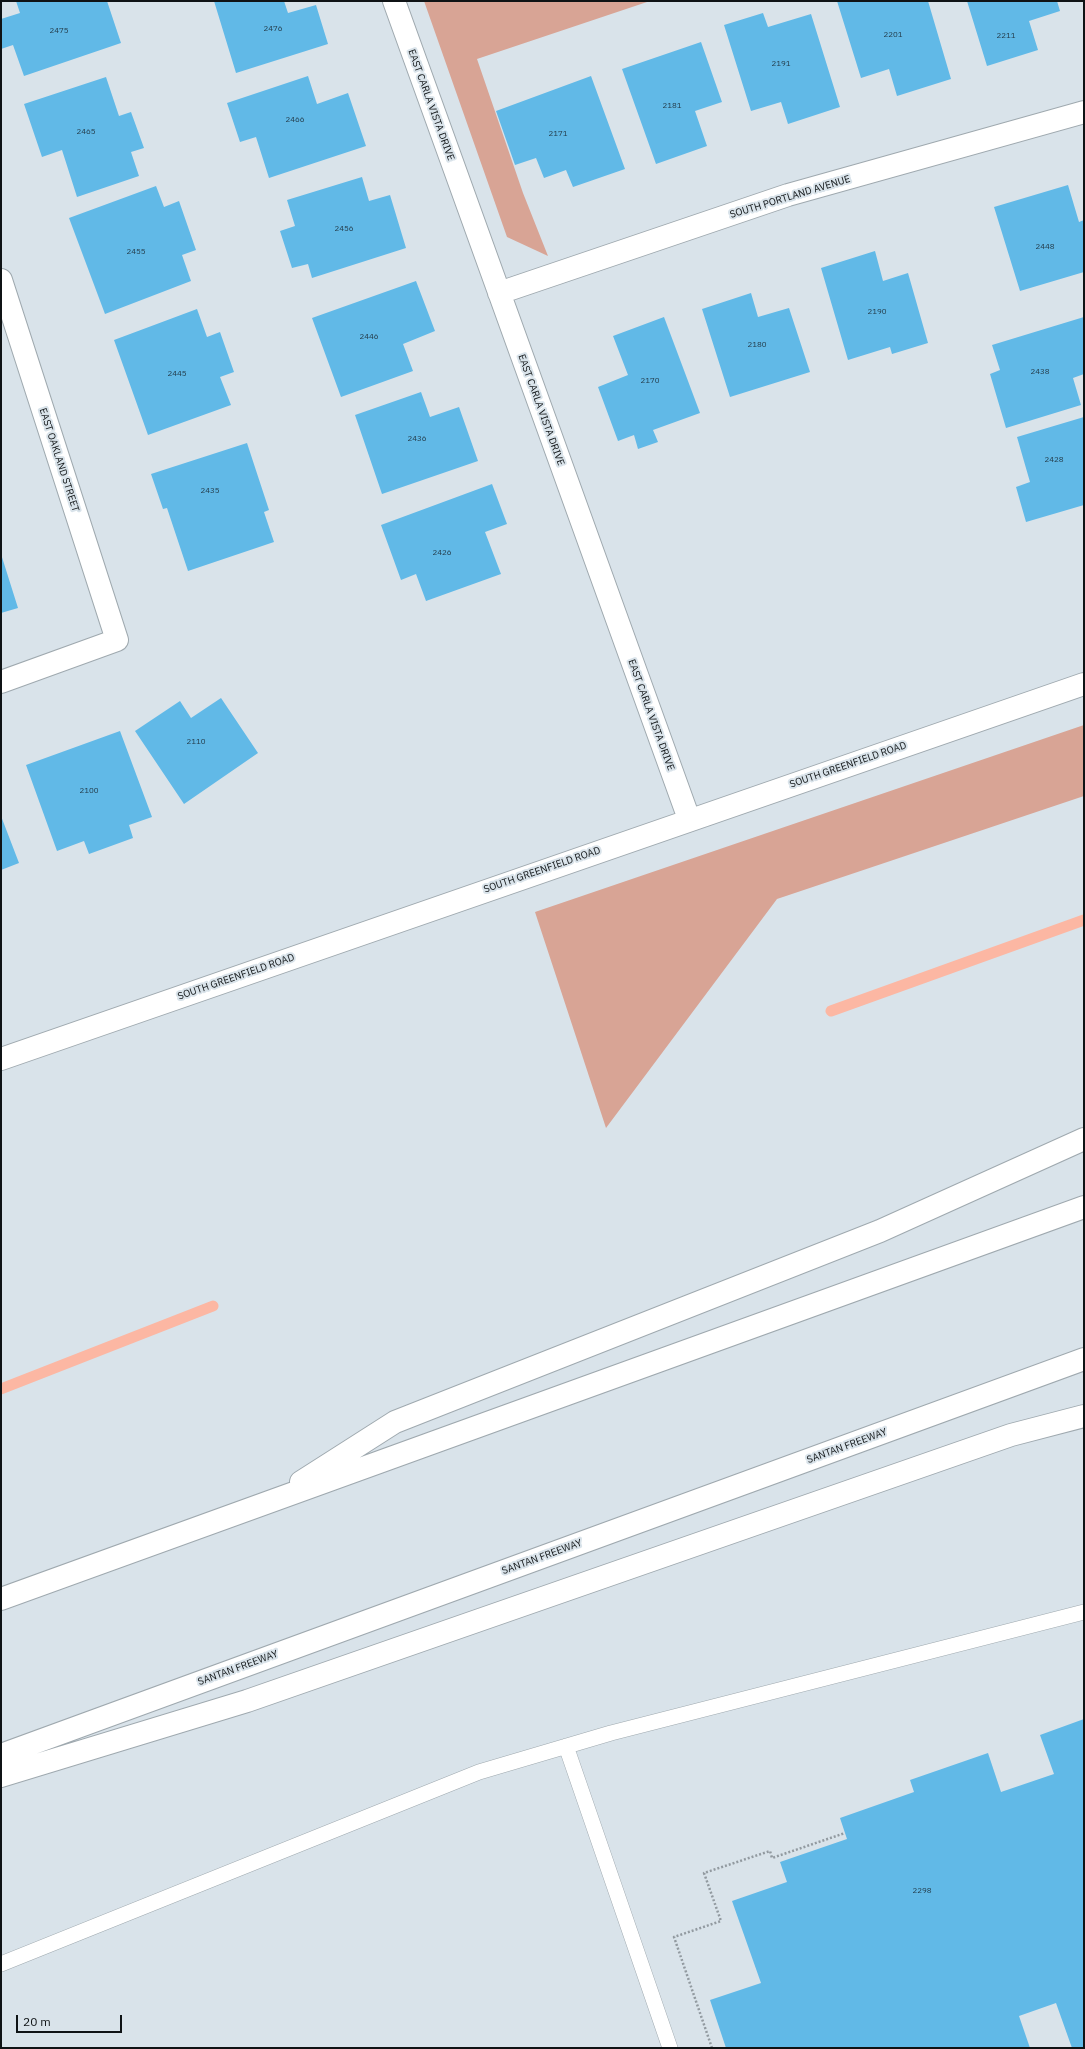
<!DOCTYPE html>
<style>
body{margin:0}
#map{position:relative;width:1085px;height:2049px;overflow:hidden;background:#d9e3ea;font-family:"IBM Plex Sans",sans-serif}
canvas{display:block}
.frame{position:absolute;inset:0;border:2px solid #0f1315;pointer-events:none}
.scale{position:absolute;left:16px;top:2015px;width:106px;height:18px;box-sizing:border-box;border:2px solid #0f1315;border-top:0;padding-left:5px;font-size:12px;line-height:14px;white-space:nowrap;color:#0f1315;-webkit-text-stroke:3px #d9e3ea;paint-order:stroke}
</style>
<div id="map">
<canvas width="1085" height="2049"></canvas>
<div class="frame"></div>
<div class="scale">20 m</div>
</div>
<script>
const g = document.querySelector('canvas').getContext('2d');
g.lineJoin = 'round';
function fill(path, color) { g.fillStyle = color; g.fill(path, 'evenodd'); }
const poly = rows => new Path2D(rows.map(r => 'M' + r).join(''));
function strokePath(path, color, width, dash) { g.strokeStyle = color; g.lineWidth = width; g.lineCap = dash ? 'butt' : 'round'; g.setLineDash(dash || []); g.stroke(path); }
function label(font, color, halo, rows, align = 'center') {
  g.font = font + ' "IBM Plex Sans",sans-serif'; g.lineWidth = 4; g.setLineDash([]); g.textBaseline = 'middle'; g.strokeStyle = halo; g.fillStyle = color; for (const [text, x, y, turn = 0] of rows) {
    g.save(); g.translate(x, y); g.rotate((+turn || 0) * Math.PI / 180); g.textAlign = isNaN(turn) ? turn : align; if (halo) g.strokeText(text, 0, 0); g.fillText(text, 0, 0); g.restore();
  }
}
const green = poly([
 [424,1,650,1,477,59,523,193,548,256,507,237],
 [1084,725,1084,796,777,899,606,1128,535,912]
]);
const stream = poly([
 [831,1011,1084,920],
 [1,1389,213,1306]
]);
const building = poly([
 [16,1,107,1,121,43,24,76,13,45,1,49,1,19,20,13],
 [214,1,284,1,288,13,316,5,328,44,236,73],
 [837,1,928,1,951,79,897,96,889,69,861,78],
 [967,1,1057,1,1060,11,1029,21,1038,50,987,66],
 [763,13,768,27,811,14,840,107,788,124,781,102,751,111,724,25],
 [701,42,722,102,695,111,707,146,656,164,622,69],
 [308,76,317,104,348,93,366,146,269,178,256,137,240,142,227,103],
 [591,76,625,169,573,187,566,170,544,178,536,158,515,165,496,111],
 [106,77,119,116,131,112,144,148,131,152,139,176,77,197,62,150,42,157,24,104],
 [362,177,369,201,390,195,406,248,312,278,308,264,292,268,280,231,295,226,287,200],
 [1068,185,1079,222,1084,220,1084,272,1020,291,994,207],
 [156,186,164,207,179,201,196,250,182,255,191,281,105,314,69,218],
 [875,251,883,281,908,273,928,343,892,354,890,347,848,360,821,268],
 [416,281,435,331,403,344,413,371,341,397,312,318],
 [751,293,758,317,789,308,810,372,730,397,702,309],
 [197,309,207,337,220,332,234,372,220,377,231,405,148,435,114,340],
 [664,317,700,413,653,430,658,442,638,449,634,435,618,441,598,387,628,375,613,336],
 [1084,317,1084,374,1073,378,1081,405,1006,428,990,374,1000,370,992,345],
 [421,392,430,417,459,407,478,461,382,494,355,415],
 [1084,417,1084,505,1026,522,1016,487,1030,482,1017,437],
 [247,443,269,510,264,512,274,542,188,571,167,508,163,509,151,474],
 [492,484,507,524,485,532,501,574,426,601,416,574,401,580,381,525],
 [1,554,18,608,1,613],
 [221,698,258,753,184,804,135,731,180,701,191,718],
 [120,731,152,817,129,825,133,838,89,854,84,841,57,851,26,765],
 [1,816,19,863,1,870],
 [1084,1719,1084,2048,1072,2048,1056,2003,1019,2016,1030,2048,726,2048,710,2000,761,1983,732,1901,787,1882,780,1862,847,1839,840,1818,914,1792,910,1780,988,1753,1001,1792,1054,1774,1040,1735]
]);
const path = poly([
 [712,2048,674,1937,721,1921,704,1873,770,1851,772,1858,845,1833]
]);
const service = poly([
 [566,1746,670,2048],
 [1,1964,479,1772,611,1733,1084,1612]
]);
const minor = poly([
 [394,1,689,819],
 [1,280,117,640,1,682],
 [499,293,788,195,1084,112],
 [1,1059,1084,684]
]);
const motorway = poly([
 [301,1482,395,1422,880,1231,1084,1139],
 [1,1599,1084,1207],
 [1,1755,1084,1359],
 [1,1776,247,1701,1011,1435,1084,1416]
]);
const numberNames = [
 ["2476",273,29],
 ["2475",59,31],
 ["2201",893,35],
 ["2211",1006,36],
 ["2191",781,64],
 ["2181",672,106],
 ["2466",295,120],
 ["2465",86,132],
 ["2171",558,134],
 ["2456",344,229],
 ["2448",1045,247],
 ["2455",136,252],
 ["2190",877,312],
 ["2446",369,337],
 ["2180",757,345],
 ["2438",1040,372],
 ["2445",177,374],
 ["2170",650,381],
 ["2436",417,439],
 ["2428",1054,460],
 ["2435",210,491],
 ["2426",442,553],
 ["2110",196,742],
 ["2100",89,791],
 ["2298",922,1891]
];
const streetNames = [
 ["EAST CARLA VISTA DRIVE",431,105,70],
 ["SOUTH PORTLAND AVENUE",790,197,-17],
 ["EAST CARLA VISTA DRIVE",541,410,70],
 ["EAST OAKLAND STREET",59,460,72],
 ["EAST CARLA VISTA DRIVE",651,715,70],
 ["SOUTH GREENFIELD ROAD",848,765,-19],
 ["SOUTH GREENFIELD ROAD",542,870,-19],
 ["SOUTH GREENFIELD ROAD",236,977,-19],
 ["SANTAN FREEWAY",847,1446,-20],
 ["SANTAN FREEWAY",542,1557,-20],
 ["SANTAN FREEWAY",238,1668,-20]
];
fill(green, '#d8a495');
strokePath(stream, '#fcb7a3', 11);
fill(building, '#61b9e7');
strokePath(service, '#9fa9af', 16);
strokePath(minor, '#9fa9af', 24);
strokePath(motorway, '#9fa9af', 24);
strokePath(path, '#929aa0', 2.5, [2, 2]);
strokePath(service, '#fff', 15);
strokePath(minor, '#fff', 22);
strokePath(motorway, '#fff', 22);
label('8px', '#243c4a', null, numberNames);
label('10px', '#0f1315', '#d9e3ea', streetNames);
</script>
